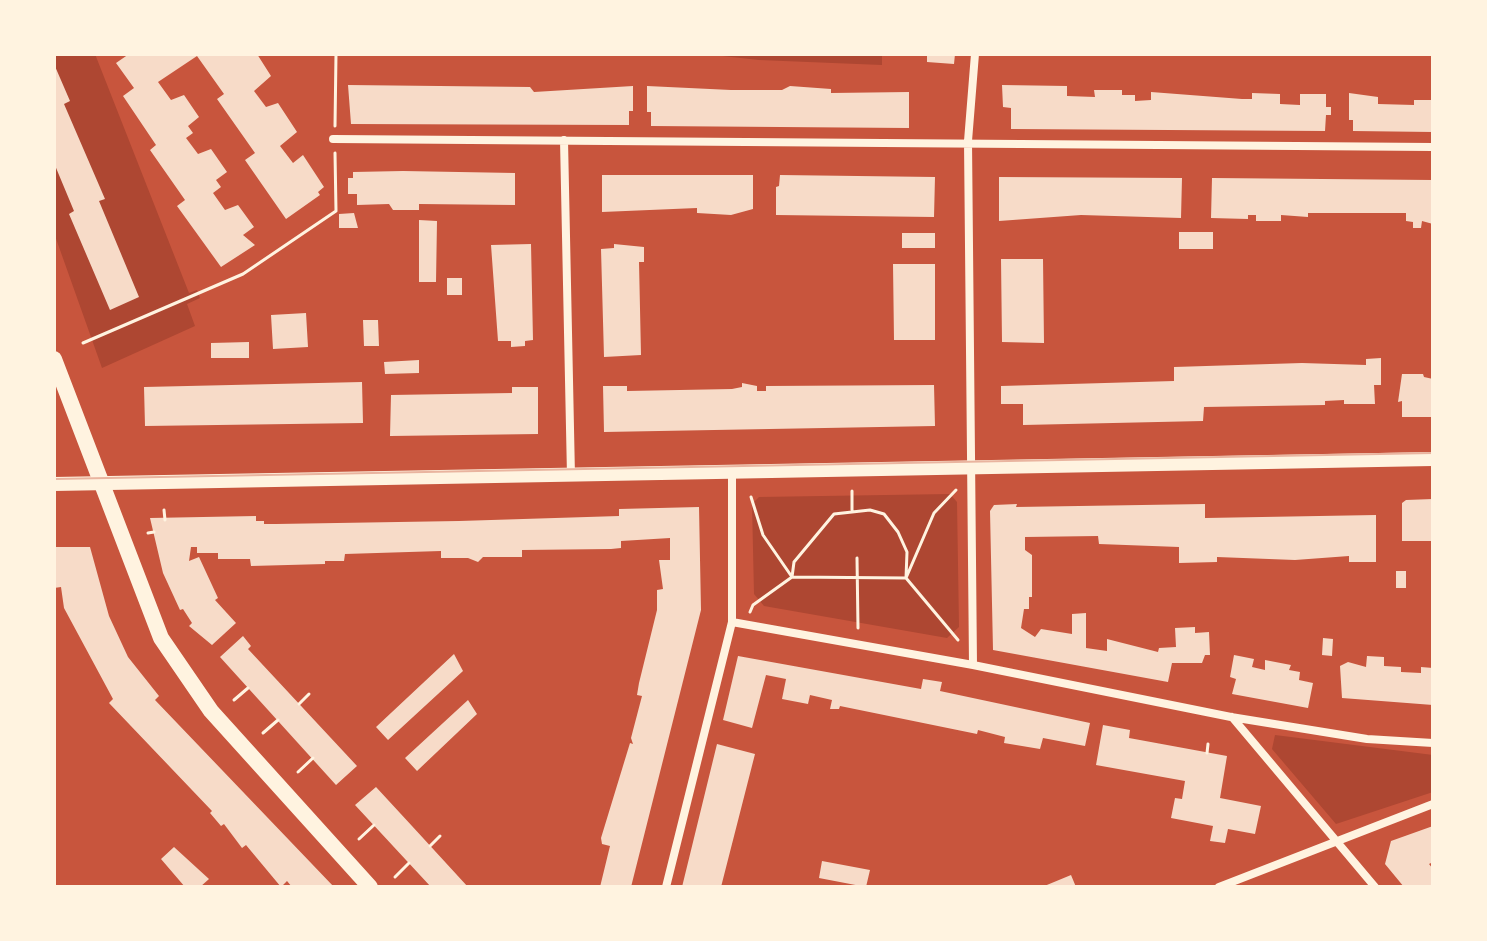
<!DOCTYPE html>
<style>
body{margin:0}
#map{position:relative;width:1487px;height:941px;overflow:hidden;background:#c8553d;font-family:"PT Sans",sans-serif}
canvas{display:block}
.frame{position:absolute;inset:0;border:56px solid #fff3e0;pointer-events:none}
</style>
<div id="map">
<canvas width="1487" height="941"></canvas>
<div class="frame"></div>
</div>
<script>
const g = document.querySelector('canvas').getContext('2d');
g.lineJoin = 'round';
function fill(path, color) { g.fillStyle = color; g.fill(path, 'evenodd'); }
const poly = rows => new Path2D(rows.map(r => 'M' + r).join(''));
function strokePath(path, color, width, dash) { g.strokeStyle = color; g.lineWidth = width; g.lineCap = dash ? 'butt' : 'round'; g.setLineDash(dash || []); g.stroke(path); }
const green = poly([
 [54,54,95,54,189,293,197,290,200,298,187,304,195,326,102,368,54,233],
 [704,54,882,54,882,65,759,60],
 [950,494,957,502,959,627,947,638,764,606,754,594,752,504,759,497],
 [1275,735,1433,755,1433,792,1336,824,1272,749]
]);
const building = poly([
 [129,54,257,54,271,76,254,91,266,107,278,103,297,132,280,146,293,163,303,155,324,187,318,192,320,195,286,219,245,160,255,153,217,99,224,94,197,56,158,82,171,100,184,95,199,117,188,126,193,133,186,138,198,154,211,149,227,172,216,180,221,187,213,193,225,210,238,205,254,227,243,235,255,245,221,267,177,206,185,200,150,150,156,145,123,96,134,88,116,63],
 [927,54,955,54,954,64,927,62],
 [54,64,70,101,64,104,105,199,99,201,139,297,110,310,69,214,74,211,54,163],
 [348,85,530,87,534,92,633,86,633,111,629,111,629,125,351,124],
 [1002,85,1067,86,1067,96,1095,97,1094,90,1122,90,1122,95,1135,95,1135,101,1151,100,1151,92,1242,99,1252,99,1252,93,1280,94,1280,104,1300,105,1300,94,1326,94,1326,107,1331,107,1331,115,1326,115,1325,131,1011,129,1011,108,1003,107],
 [647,86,731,90,782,90,790,86,831,89,831,93,909,92,909,128,651,126,651,112,647,112],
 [1349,93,1378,97,1378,104,1414,105,1414,100,1433,100,1433,132,1353,131,1353,120,1349,120],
 [403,171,515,173,515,205,419,204,419,210,393,210,389,204,357,205,357,194,348,194,348,178,353,178,353,172],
 [602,175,753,175,753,209,731,215,697,213,697,208,602,212],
 [780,175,935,177,934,217,776,215,776,187,779,186],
 [999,177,1182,178,1181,218,1081,215,999,221],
 [1212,178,1433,180,1433,224,1422,221,1421,228,1413,228,1413,222,1406,221,1406,213,1308,213,1308,217,1281,215,1281,221,1256,221,1256,215,1248,215,1248,219,1211,218],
 [354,213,358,228,339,228,339,214],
 [419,220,437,221,436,282,419,282],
 [1179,232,1213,232,1213,249,1179,249],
 [902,233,935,233,935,248,902,248],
 [531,244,533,340,525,341,525,346,511,347,511,341,498,341,491,245],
 [614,244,644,247,644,262,639,262,641,355,604,357,601,249,614,248],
 [1001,259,1043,259,1044,343,1002,342],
 [893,264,935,264,935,340,894,340],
 [447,278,462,278,462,295,447,295],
 [306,313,308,347,273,349,271,315],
 [363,320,378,320,379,346,364,346],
 [249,342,249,358,211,358,211,343],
 [1381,358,1381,385,1374,385,1375,404,1344,404,1344,400,1325,401,1325,405,1204,407,1203,421,1023,425,1023,404,1001,404,1001,386,1174,381,1174,367,1302,363,1366,365,1366,359],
 [419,360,419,373,385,374,384,362],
 [1402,374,1423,374,1424,377,1433,379,1433,417,1402,417,1402,401,1398,402],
 [362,382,363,423,145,426,144,387],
 [742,383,757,386,757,391,766,391,766,386,934,385,935,426,604,432,603,386,627,386,627,391,732,389,742,387],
 [512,387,538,387,538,434,390,436,391,395,512,393],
 [1433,499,1433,541,1402,541,1402,503,1406,500],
 [1017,504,1016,507,1205,504,1205,518,1376,515,1376,562,1349,562,1349,556,1295,560,1217,557,1217,562,1179,563,1179,547,1099,544,1098,536,1025,537,1025,550,1032,555,1032,597,1029,597,1029,609,1024,609,1021,628,1035,637,1041,629,1072,634,1072,614,1086,613,1086,648,1107,651,1107,639,1158,652,1159,648,1176,647,1175,628,1195,627,1195,633,1209,632,1210,655,1205,655,1202,663,1172,663,1168,682,993,650,990,511,994,505],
 [699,507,701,610,631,887,600,887,610,846,602,844,601,838,630,743,633,744,631,738,642,696,637,695,639,683,657,610,657,590,663,589,659,560,670,560,670,538,621,541,621,548,611,549,522,550,522,557,483,557,478,562,468,558,441,558,441,551,345,554,344,561,325,561,325,564,251,566,250,559,218,559,218,553,197,553,197,547,191,547,189,561,199,557,218,598,215,600,236,623,212,645,189,626,192,623,183,609,180,610,163,573,150,518,256,516,256,521,264,521,264,524,276,524,459,521,619,516,619,509],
 [54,547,90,547,109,616,128,657,159,696,155,700,334,887,292,887,287,881,281,887,246,845,242,848,224,824,221,826,210,813,212,811,109,703,113,699,64,608,61,587,54,588],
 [1396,571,1406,571,1406,588,1396,588],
 [243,636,251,646,248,649,357,766,336,785,220,657],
 [1323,638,1333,639,1332,656,1322,655],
 [454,654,463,671,388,740,376,727],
 [1234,655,1254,659,1252,667,1265,670,1265,660,1291,665,1289,670,1300,672,1299,680,1313,683,1308,708,1232,694,1236,679,1230,677],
 [738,656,921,689,923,679,942,682,940,691,1090,723,1085,746,1043,738,1040,749,1004,743,1005,737,978,730,977,734,840,706,839,709,830,709,832,700,810,695,808,704,782,699,786,679,766,675,752,728,723,720],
 [1367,656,1384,657,1384,666,1401,667,1401,672,1421,673,1421,667,1433,668,1433,705,1342,698,1340,666,1348,662,1366,667],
 [468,700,477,714,417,771,405,758],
 [1103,725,1130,730,1129,738,1227,756,1220,798,1261,806,1255,834,1228,829,1225,843,1210,841,1213,826,1171,818,1175,798,1182,799,1185,781,1096,765],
 [717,744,755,754,721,887,682,887],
 [376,787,412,826,468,887,431,887,355,805],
 [1433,826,1433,862,1429,864,1433,869,1433,887,1404,887,1385,864,1391,841],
 [174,847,209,879,200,887,185,887,161,859],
 [822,861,870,870,866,887,819,878],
 [1071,875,1076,887,1042,887]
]);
const path = poly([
 [335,126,336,54],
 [83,343,243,274,336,211,335,153],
 [751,497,763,535,792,577,906,578,934,513,956,490],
 [164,510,165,520],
 [852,510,852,491],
 [148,533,154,532],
 [857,558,858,628],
 [750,612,753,605,792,577,794,562,834,514,870,510,884,514,898,532,907,552,906,578,958,640],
 [234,700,248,688],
 [299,704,309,694],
 [263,733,278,720],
 [1207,753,1208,744],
 [298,772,313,758],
 [359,839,374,825],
 [430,846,440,836],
 [395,877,409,863]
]);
const minor = poly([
 [333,139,1433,147],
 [564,140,571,476],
 [732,622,973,665,1231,717,1367,739,1433,743],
 [973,665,968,141,975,54],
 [1232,717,1375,887],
 [666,887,732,622,732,472],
 [1219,887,1433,804]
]);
const tertiary = poly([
 [54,484,1433,459]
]);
const secondary = poly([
 [54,359,161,638,211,711,370,887]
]);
const tram = poly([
 [54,479,1433,453]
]);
fill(green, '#ae4732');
fill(building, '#f7dbc8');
strokePath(path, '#fff3e0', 3);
strokePath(minor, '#fff3e0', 8);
strokePath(tertiary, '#fff3e0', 14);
strokePath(secondary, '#fff3e0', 16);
strokePath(tram, '#e9b49f', 2);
</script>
